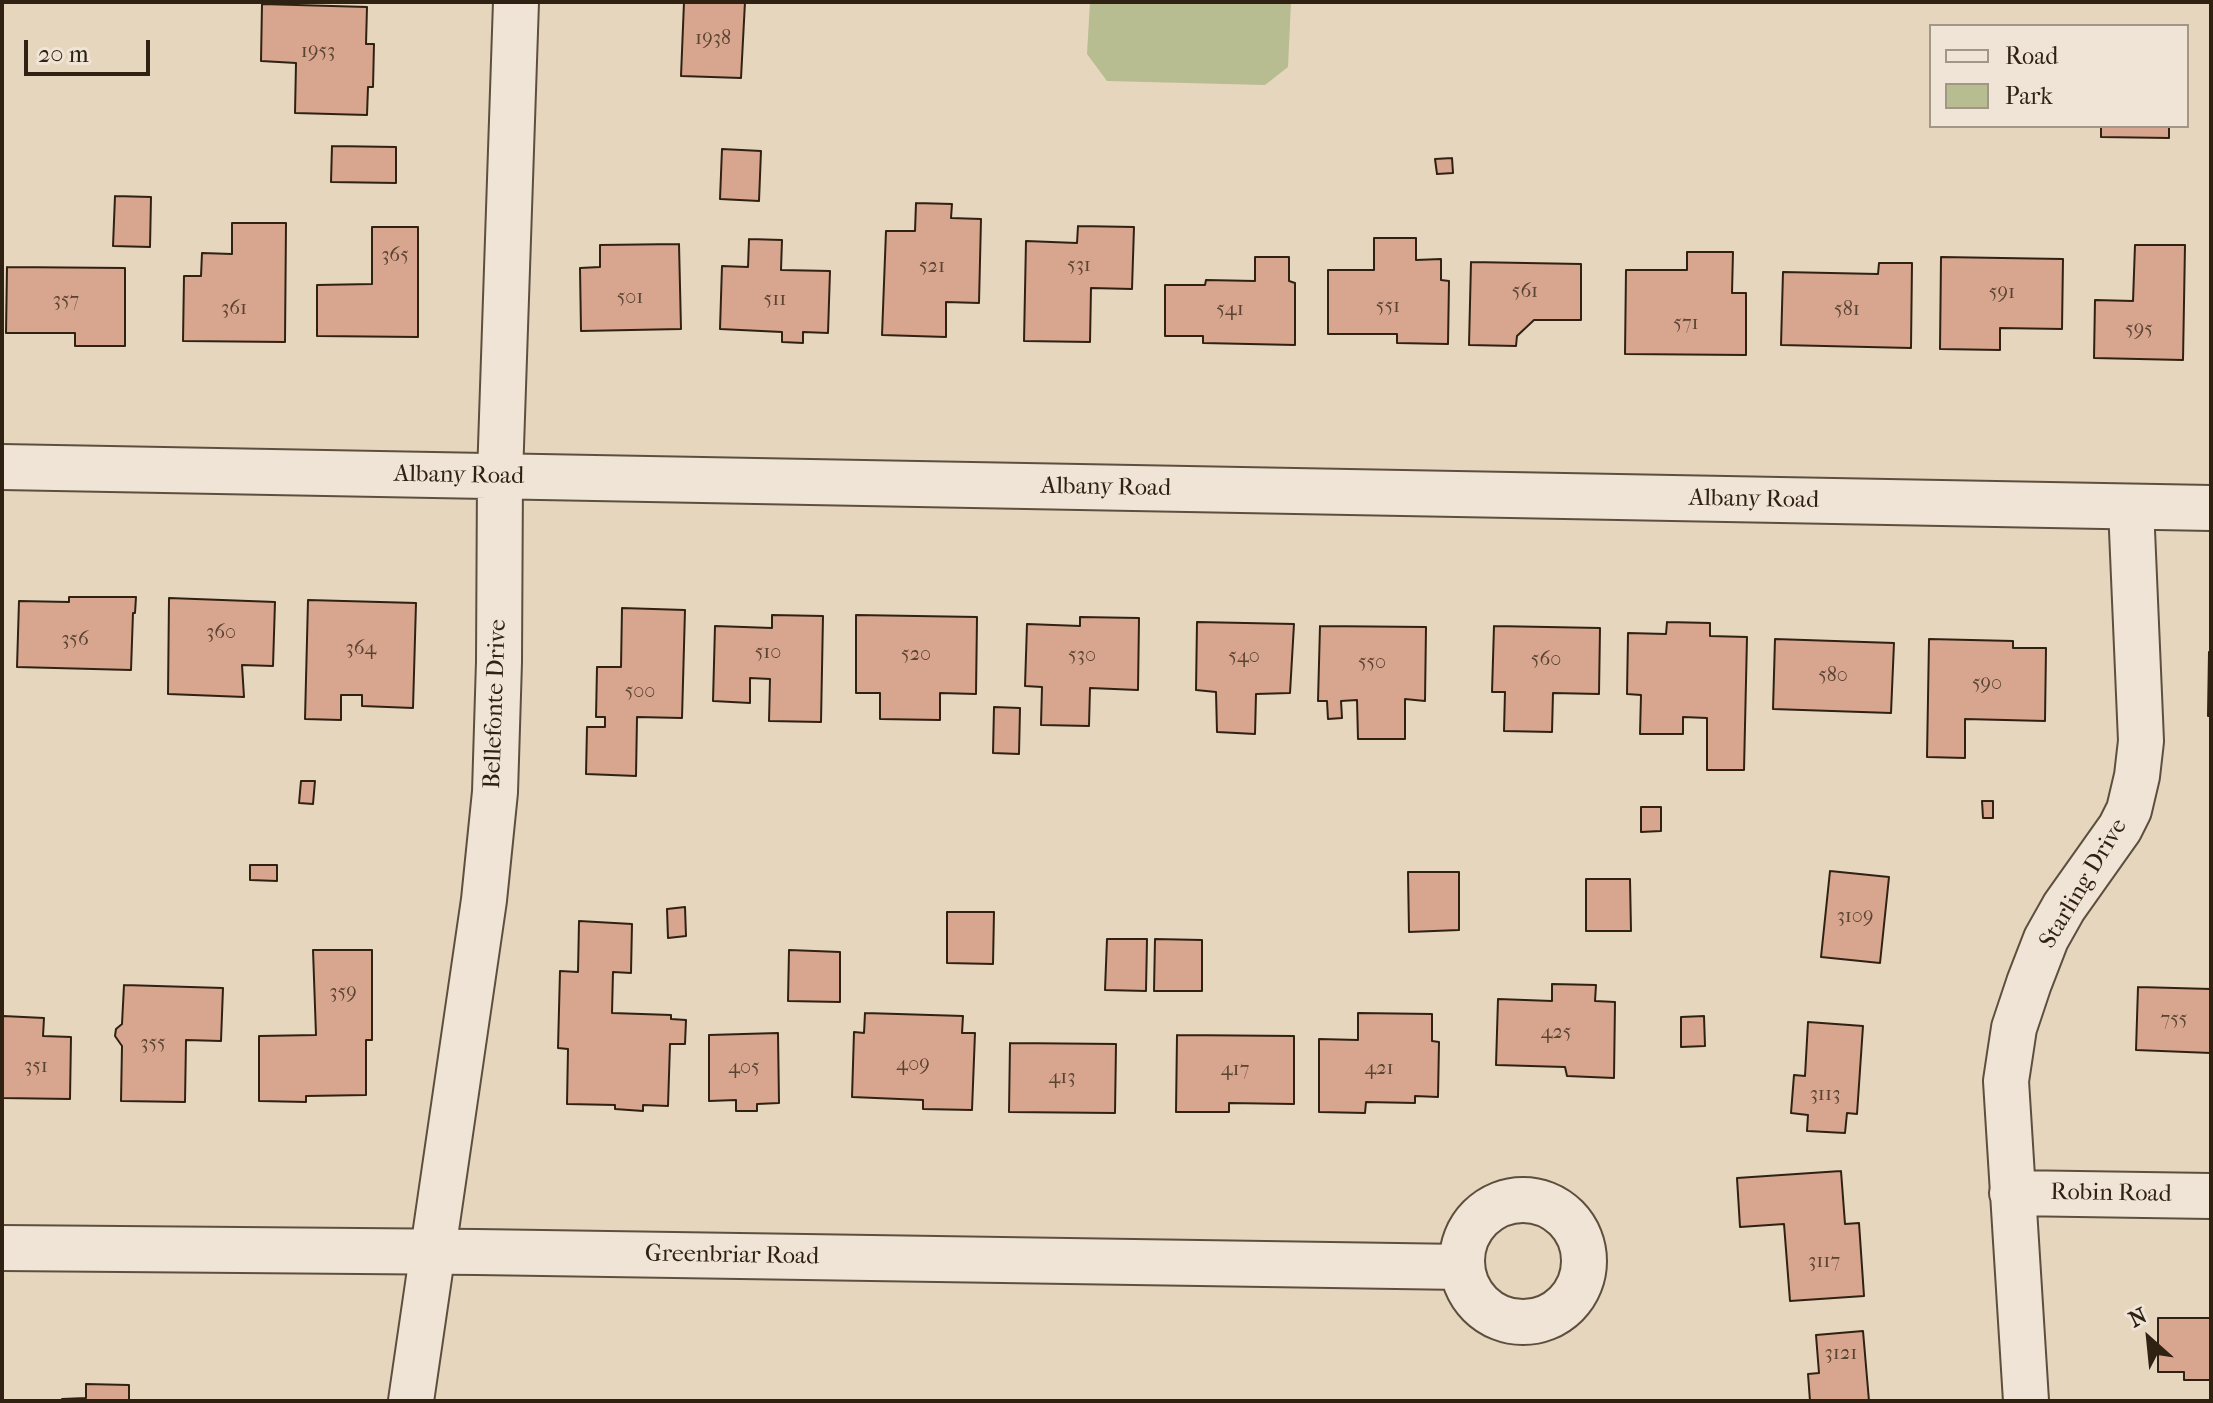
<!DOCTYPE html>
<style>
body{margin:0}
#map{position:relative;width:2213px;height:1403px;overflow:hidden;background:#e6d6be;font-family:"IM FELL French Canon",serif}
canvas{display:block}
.frame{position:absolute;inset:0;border:4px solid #2f2213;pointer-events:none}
.legend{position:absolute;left:1929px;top:24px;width:260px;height:104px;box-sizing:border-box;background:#efe4d5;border:2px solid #a29687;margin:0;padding:10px 14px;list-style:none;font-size:24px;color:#2f2213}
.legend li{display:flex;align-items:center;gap:16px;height:40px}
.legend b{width:40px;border:2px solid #a29687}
.north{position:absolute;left:2109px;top:1299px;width:80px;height:80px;-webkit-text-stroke:6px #efe4d5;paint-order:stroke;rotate:333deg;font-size:22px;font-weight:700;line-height:32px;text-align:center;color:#2f2213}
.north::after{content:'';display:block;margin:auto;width:28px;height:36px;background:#2f2213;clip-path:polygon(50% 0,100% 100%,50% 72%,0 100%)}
.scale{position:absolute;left:24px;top:40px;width:126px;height:36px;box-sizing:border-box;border:4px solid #2f2213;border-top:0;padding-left:10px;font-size:24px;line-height:28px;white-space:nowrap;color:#2f2213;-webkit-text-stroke:6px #efe4d5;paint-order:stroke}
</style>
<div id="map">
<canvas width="2213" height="1403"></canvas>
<div class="frame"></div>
<ul class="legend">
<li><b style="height:10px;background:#efe4d5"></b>Road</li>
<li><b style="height:22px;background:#b7bd90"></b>Park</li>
</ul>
<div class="north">N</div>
<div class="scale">20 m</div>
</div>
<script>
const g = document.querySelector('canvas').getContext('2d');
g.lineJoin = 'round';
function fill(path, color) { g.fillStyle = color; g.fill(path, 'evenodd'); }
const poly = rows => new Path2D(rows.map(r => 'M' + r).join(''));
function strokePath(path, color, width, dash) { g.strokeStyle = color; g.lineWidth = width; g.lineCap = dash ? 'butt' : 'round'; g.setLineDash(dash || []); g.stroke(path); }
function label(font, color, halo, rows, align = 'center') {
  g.font = font + ' "IM FELL French Canon",serif'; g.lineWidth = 8; g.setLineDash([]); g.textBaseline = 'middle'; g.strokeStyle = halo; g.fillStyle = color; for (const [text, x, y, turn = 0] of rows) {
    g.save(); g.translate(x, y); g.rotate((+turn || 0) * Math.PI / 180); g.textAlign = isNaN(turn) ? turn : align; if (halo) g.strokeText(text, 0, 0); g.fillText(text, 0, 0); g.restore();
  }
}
const green = poly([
 [1090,2,1291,2,1288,67,1265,85,1107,81,1087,54]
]);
const building = poly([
 [684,2,745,2,741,78,681,76,684,2],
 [262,4,367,7,366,44,374,44,373,87,368,87,367,115,295,113,296,63,261,61,262,4],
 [2101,126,2169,126,2169,138,2101,137,2101,126],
 [332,146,396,147,396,183,331,182,332,146],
 [722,149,761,151,759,201,720,199,722,149],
 [1452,158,1453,173,1437,174,1435,159,1452,158],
 [115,196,151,197,150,247,113,246,115,196],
 [916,203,952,204,951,218,981,219,979,303,946,302,946,337,882,335,886,231,915,231,916,203],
 [232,223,286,223,285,342,183,341,184,276,201,276,202,253,232,254,232,223],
 [1078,226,1134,227,1132,289,1091,288,1090,342,1024,341,1026,241,1077,243,1078,226],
 [372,227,418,227,418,337,317,336,317,285,372,284,372,227],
 [1374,238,1416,238,1416,260,1441,259,1441,280,1449,281,1448,344,1397,343,1397,334,1328,334,1328,270,1374,270,1374,238],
 [749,239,782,240,781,270,830,271,828,333,803,332,803,343,782,342,782,332,720,329,722,266,748,267,749,239],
 [679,244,681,329,581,331,580,268,600,267,600,245,679,244],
 [2135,245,2185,245,2183,360,2094,358,2095,300,2133,301,2135,245],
 [1687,252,1733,252,1732,293,1746,293,1746,355,1625,354,1626,270,1687,270,1687,252],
 [1255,257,1289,257,1289,281,1295,283,1295,345,1203,343,1203,336,1165,336,1165,285,1205,285,1206,280,1255,281,1255,257],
 [1941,257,2063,259,2062,329,2000,328,2000,350,1940,349,1941,257],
 [1471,262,1581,264,1581,320,1534,320,1517,336,1516,346,1469,345,1471,262],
 [1879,263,1912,263,1911,348,1781,345,1783,272,1878,274,1879,263],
 [7,267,125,268,125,346,75,346,75,333,6,333,7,267],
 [69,597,136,597,135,613,133,613,131,670,17,667,19,601,69,602,69,597],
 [169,598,275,602,273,666,242,665,244,697,168,694,169,598],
 [308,600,416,603,413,708,362,706,362,695,341,695,341,720,305,719,308,600],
 [622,608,685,610,682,718,637,717,636,776,586,774,587,727,605,727,605,717,596,717,597,667,621,667,622,608],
 [772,615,823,616,821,722,769,721,770,679,750,678,750,703,713,701,715,626,772,628,772,615],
 [856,615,977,617,976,694,940,693,940,720,880,719,880,693,856,693,856,615],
 [1080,617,1139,618,1138,690,1090,688,1089,726,1041,725,1042,687,1025,686,1027,624,1080,626,1080,617],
 [1197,622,1294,624,1290,693,1256,694,1255,734,1217,732,1216,692,1196,690,1197,622],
 [1667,622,1710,623,1710,636,1747,637,1744,770,1707,770,1707,718,1683,717,1683,734,1640,734,1641,695,1627,694,1628,633,1666,634,1667,622],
 [1320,626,1426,627,1425,701,1405,699,1405,739,1358,739,1357,700,1341,701,1342,718,1328,719,1327,701,1318,701,1320,626],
 [1494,626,1600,628,1599,694,1553,693,1552,732,1504,731,1505,692,1492,692,1494,626],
 [1775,639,1894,643,1891,713,1773,709,1775,639],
 [1929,639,2013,641,2013,648,2046,648,2045,721,1965,719,1965,758,1927,757,1929,639],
 [2209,652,2211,652,2211,716,2208,716,2209,652],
 [994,707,1020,708,1019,754,993,753,994,707],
 [301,781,315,781,313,804,299,803,301,781],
 [1982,801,1993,801,1993,818,1983,818,1982,801],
 [1641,807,1661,807,1661,831,1641,832,1641,807],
 [250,865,277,865,277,881,250,880,250,865],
 [1830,871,1889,877,1880,963,1821,957,1830,871],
 [1408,872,1459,872,1459,930,1409,932,1408,872],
 [1586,879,1630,879,1631,931,1586,931,1586,879],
 [685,907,686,936,668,938,667,909,685,907],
 [947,912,994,912,993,964,947,963,947,912],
 [579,921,632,924,631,973,613,972,612,1013,671,1015,671,1019,686,1020,685,1044,670,1044,668,1106,643,1105,643,1111,615,1109,615,1105,567,1104,568,1049,558,1048,560,971,578,972,579,921],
 [1107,939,1147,939,1146,991,1105,990,1107,939],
 [1155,939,1202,940,1202,991,1154,991,1155,939],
 [313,950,372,950,372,1040,366,1040,366,1095,306,1096,306,1102,259,1101,259,1036,316,1035,313,950],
 [789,950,840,952,840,1002,788,1001,789,950],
 [1552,984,1596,985,1595,1001,1615,1002,1614,1078,1567,1076,1565,1067,1496,1065,1498,999,1552,1001,1552,984],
 [124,985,223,988,221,1041,186,1040,185,1102,121,1101,122,1046,115,1036,116,1029,122,1024,124,985],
 [2138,987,2211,989,2211,1053,2136,1050,2138,987],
 [865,1013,963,1016,962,1033,975,1033,972,1110,923,1109,923,1100,852,1097,854,1032,864,1033,865,1013],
 [1358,1013,1432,1014,1432,1041,1439,1042,1438,1097,1415,1096,1415,1103,1366,1102,1365,1113,1319,1112,1319,1039,1358,1040,1358,1013],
 [3,1016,44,1018,43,1036,71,1037,70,1099,2,1098,3,1016],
 [1704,1016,1705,1046,1681,1047,1681,1017,1704,1016],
 [1808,1022,1863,1026,1857,1114,1847,1113,1845,1133,1807,1131,1808,1115,1791,1113,1794,1075,1805,1076,1808,1022],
 [778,1033,779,1103,757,1104,757,1111,736,1111,736,1100,709,1101,709,1035,778,1033],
 [1177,1035,1294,1036,1294,1104,1229,1103,1229,1112,1176,1112,1177,1035],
 [1010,1043,1116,1044,1115,1113,1009,1112,1010,1043],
 [1841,1171,1845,1224,1859,1223,1864,1296,1790,1301,1784,1224,1740,1227,1737,1178,1841,1171],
 [2158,1318,2211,1318,2211,1380,2184,1380,2184,1372,2158,1372,2158,1318],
 [1863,1331,1869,1401,1810,1401,1808,1374,1819,1373,1816,1335,1863,1331],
 [86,1384,129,1385,129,1401,62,1401,62,1399,86,1398,86,1384]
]);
const minor = poly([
 [500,476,516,2],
 [2012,1193,2211,1196],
 '1462 1261a61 61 0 1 1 122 0a61 61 0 1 1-122 0Z',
 [2,1248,477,1252,1462,1267],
 [2026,1401,2006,1081,2014,1028,2029,983,2046,939,2064,907,2120,828,2129,810,2137,776,2141,741,2131,507]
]);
const tertiary = poly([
 [2,467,2211,508],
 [411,1401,484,900,495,792,499,662,500,476]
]);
const numberNames = [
 ["1938",713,39],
 ["1953",318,52],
 ["365",395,256],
 ["531",1079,266],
 ["521",932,267],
 ["561",1525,292],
 ["591",2002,293],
 ["501",630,298],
 ["511",775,300],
 ["357",66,301],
 ["551",1388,307],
 ["361",234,309],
 ["541",1230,310],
 ["581",1847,310],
 ["571",1686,324],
 ["595",2139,330],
 ["360",221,633],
 ["356",75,640],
 ["364",361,649],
 ["510",768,653],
 ["520",916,655],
 ["530",1082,656],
 ["540",1244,657],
 ["560",1546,660],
 ["550",1372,663],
 ["580",1833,676],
 ["590",1987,684],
 ["500",640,692],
 ["3109",1855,917],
 ["359",343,993],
 ["755",2174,1020],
 ["425",1556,1033],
 ["355",153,1044],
 ["409",913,1065],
 ["351",36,1067],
 ["405",744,1068],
 ["421",1379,1069],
 ["417",1235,1070],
 ["413",1062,1078],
 ["3113",1825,1095],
 ["3117",1824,1262],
 ["3121",1841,1354]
];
const streetNames = [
 ["Albany Road",459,476,1],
 ["Albany Road",1106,488,1],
 ["Albany Road",1754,500,1],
 ["Bellefonte Drive",496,704,-88],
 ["Starling Drive",2084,884,-59],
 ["Robin Road",2111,1194,1],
 ["Greenbriar Road",732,1256,1]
];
fill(green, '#b7bd90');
fill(building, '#d8a58e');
strokePath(building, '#2f2213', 2);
strokePath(minor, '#5d4f3e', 48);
strokePath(tertiary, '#5d4f3e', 48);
strokePath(minor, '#efe4d5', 44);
strokePath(tertiary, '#efe4d5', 44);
label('20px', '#594332', null, numberNames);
label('24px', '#2f2213', '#efe4d5', streetNames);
</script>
